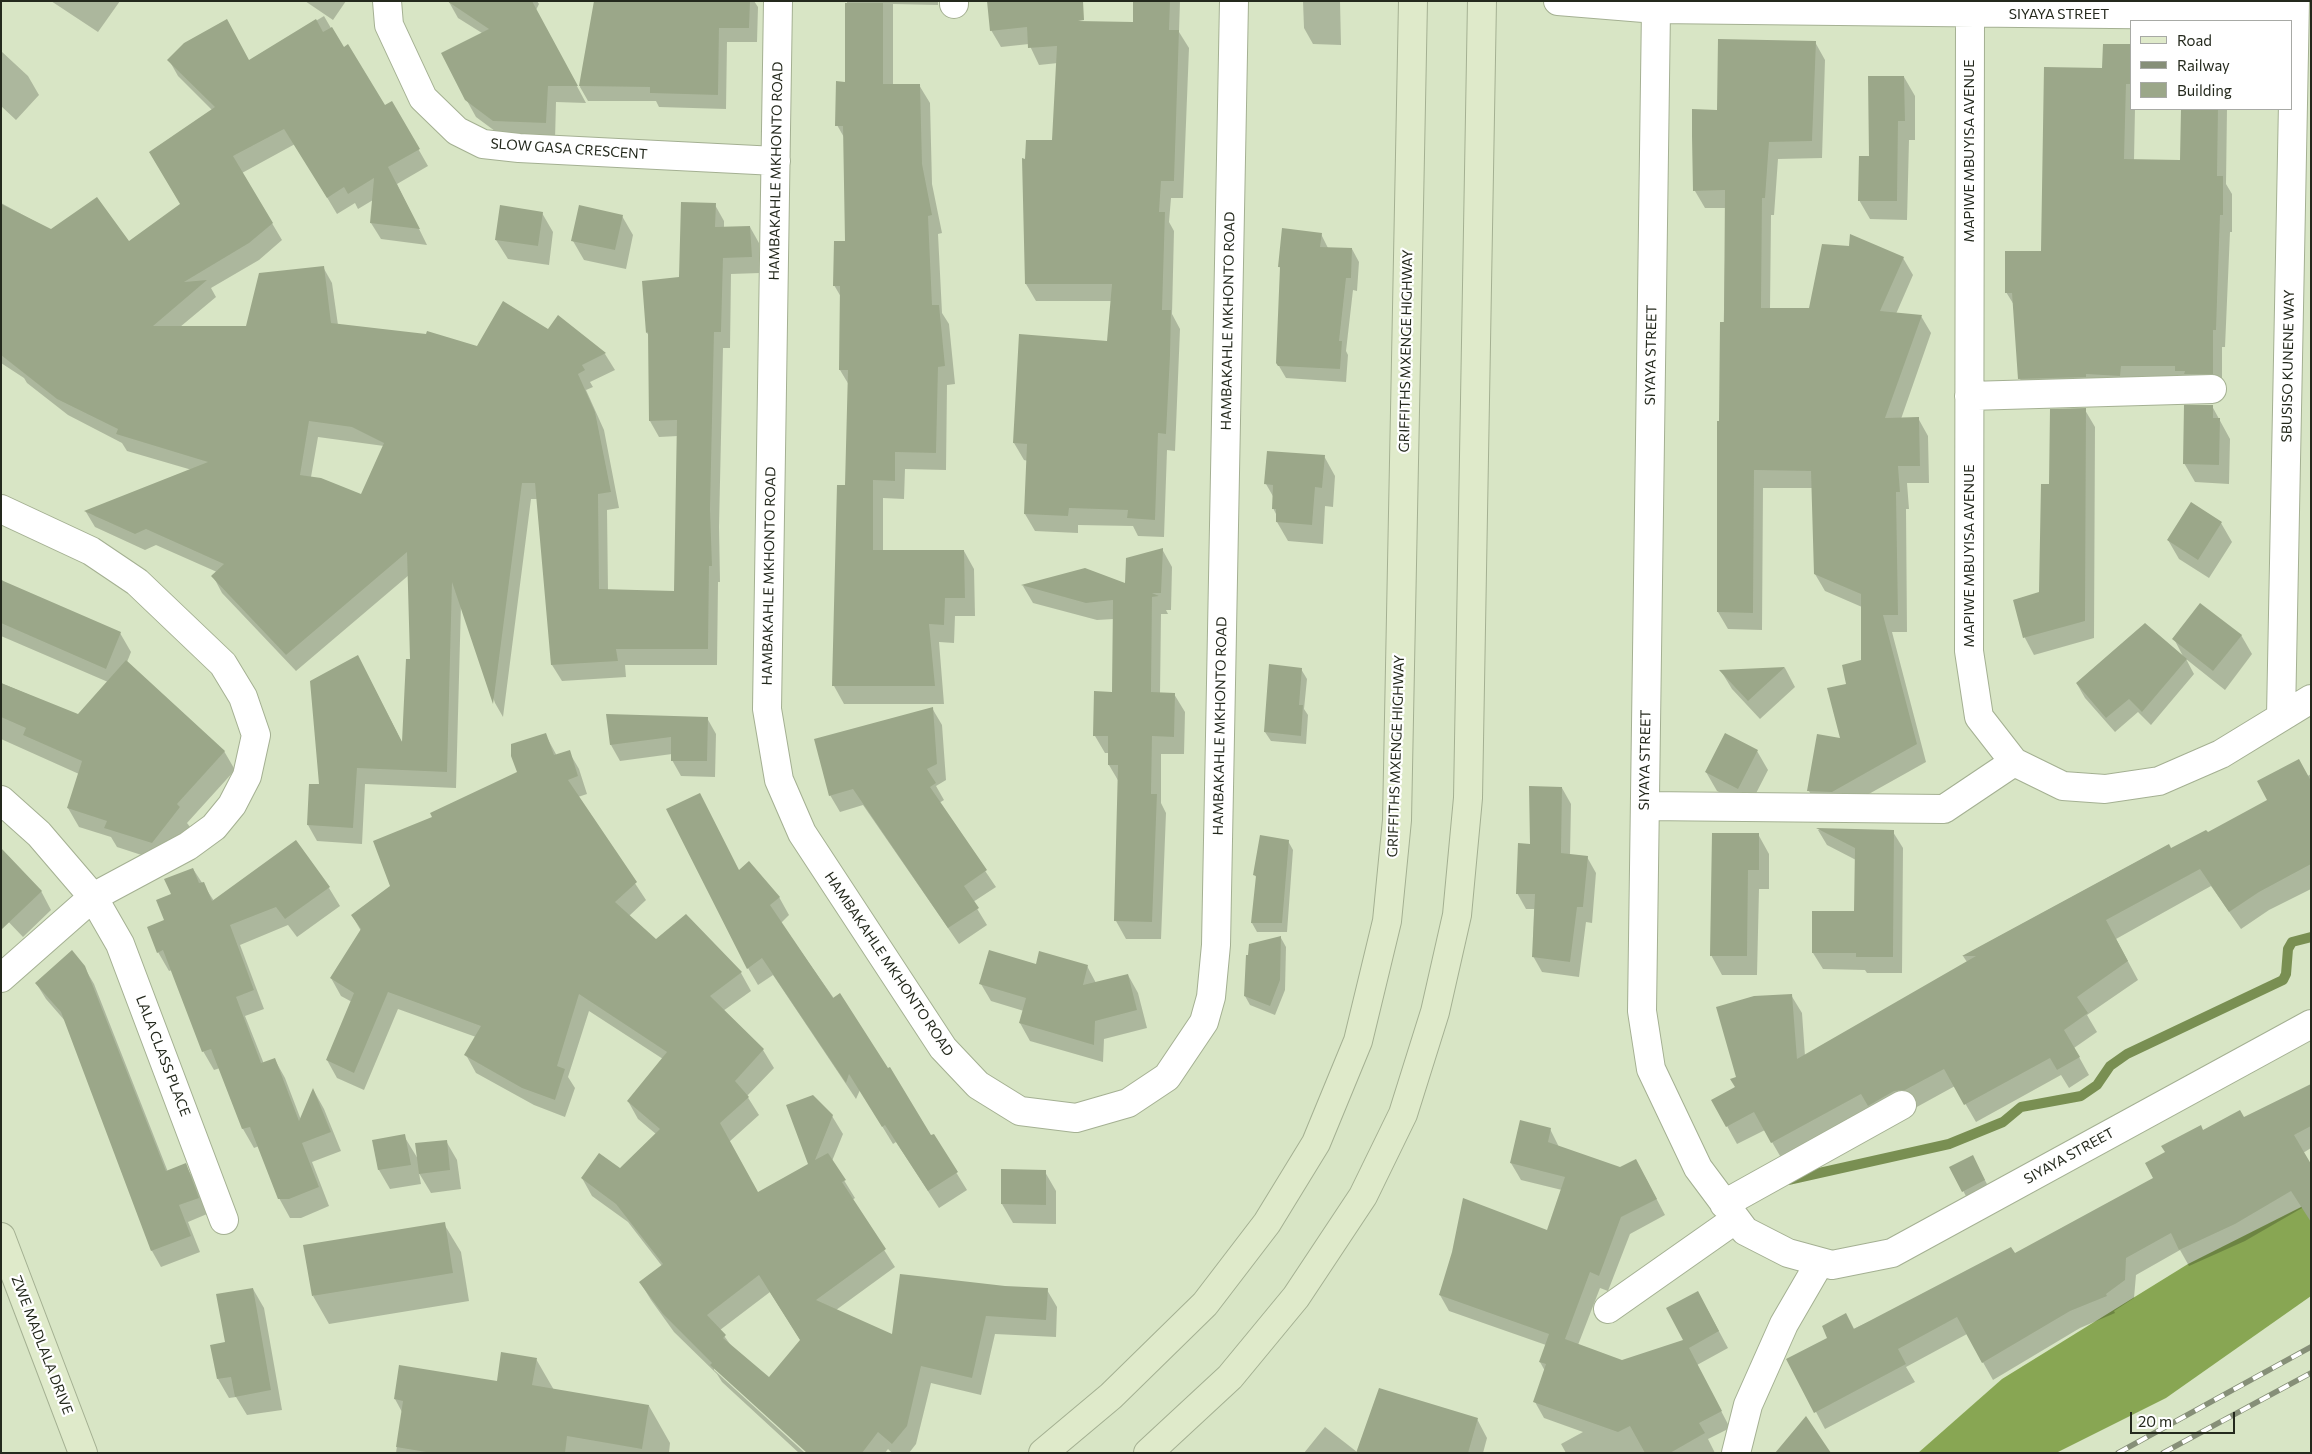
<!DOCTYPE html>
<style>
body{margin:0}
#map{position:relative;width:2312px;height:1454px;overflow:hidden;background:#d8e5c5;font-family:Commissioner,sans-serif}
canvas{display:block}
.frame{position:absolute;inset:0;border:2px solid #24291d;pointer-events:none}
.legend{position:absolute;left:2130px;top:20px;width:162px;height:90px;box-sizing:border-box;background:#fff;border:1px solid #a7a9a5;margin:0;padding:6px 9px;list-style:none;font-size:15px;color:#24291d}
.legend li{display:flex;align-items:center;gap:10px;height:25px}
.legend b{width:25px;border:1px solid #a7a9a5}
.scale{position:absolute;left:2130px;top:1412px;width:105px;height:22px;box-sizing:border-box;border:2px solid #24291d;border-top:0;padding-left:6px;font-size:15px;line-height:18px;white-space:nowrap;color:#24291d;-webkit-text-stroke:4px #fff;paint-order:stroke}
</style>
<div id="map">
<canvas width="2312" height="1454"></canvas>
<div class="frame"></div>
<ul class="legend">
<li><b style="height:6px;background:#dfeaca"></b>Road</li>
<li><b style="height:6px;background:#868f78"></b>Railway</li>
<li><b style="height:14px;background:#9ba789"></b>Building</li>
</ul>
<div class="scale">20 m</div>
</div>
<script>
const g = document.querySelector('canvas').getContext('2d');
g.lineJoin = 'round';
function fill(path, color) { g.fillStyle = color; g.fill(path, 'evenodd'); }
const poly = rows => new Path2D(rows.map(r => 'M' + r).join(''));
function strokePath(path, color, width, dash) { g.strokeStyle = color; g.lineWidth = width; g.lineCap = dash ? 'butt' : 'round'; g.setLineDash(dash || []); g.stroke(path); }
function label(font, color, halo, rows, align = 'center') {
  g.font = font + ' Commissioner,sans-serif'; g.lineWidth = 4.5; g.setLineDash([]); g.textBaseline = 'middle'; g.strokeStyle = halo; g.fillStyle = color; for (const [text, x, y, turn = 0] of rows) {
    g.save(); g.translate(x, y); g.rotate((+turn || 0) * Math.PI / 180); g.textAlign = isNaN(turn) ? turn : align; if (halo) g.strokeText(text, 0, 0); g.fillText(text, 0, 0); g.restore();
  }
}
const forest = poly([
 [2311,1202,2311,1296,2166,1398,2056,1453,1918,1453,2002,1379,2188,1264]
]);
const shadow = poly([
 [51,1,120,1,98,32],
 [305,1,346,1,333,20],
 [537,1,539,4,536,10,586,103,556,102,555,140,503,137,476,117,466,99,482,33,458,18,449,2],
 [595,1,754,1,758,7,757,42,727,42,726,109,659,107,656,101,588,101,580,87],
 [847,1,938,1,938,5,893,4,893,85,919,85,930,103,932,184,942,233,938,234,942,313,949,324,955,384,947,385,946,470,905,469,904,499,883,498,883,552,964,551,974,569,975,616,955,616,954,643,939,642,944,704,844,704,834,686,846,487,849,385,840,370,841,297,834,285,846,242,845,139,837,125,846,83],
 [1134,1,1180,1,1179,32,1189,48,1183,198,1171,198,1169,222,1174,231,1172,314,1180,329,1175,451,1167,450,1164,537,1138,536,1133,526,1078,525,1078,533,1035,531,1025,514,1028,461,1024,460,1014,443,1109,342,1112,301,1036,301,1026,284,1026,160,1053,141,1058,63,1039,65,1029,44,1001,47,991,30,1067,22,1134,23],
 [1303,1,1340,1,1341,45,1313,44,1304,28],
 [324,16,343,49,385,107,392,103,428,166,397,184,427,245,381,239,371,223,373,200,358,209,355,203,337,214,295,144,242,173,282,240,259,260,211,288,216,297,180,327,247,327,323,267,332,283,338,325,478,347,549,330,558,317,605,354,615,370,590,382,593,387,586,390,604,430,619,508,607,510,608,591,675,592,678,436,659,437,650,421,650,337,647,333,643,282,681,278,715,205,724,221,724,228,750,227,759,243,760,273,731,274,730,348,723,348,719,527,720,582,718,582,717,665,625,665,626,677,562,681,552,665,538,499,531,499,503,717,495,703,461,604,456,788,365,784,362,844,317,841,308,825,358,657,403,744,411,660,409,575,296,671,222,593,213,576,217,572,156,545,145,550,95,527,86,512,192,470,127,451,122,443,68,415,27,383,24,378,1,363,1,203,51,230,128,243,182,205,213,111,178,76,169,60,249,61],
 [318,437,384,446,362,496,311,477],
 [1815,42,1825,60,1822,158,1778,159,1774,215,1771,215,1770,309,1810,309,1903,258,1913,275,1896,314,1921,316,1931,333,1901,419,1918,418,1928,436,1929,483,1907,483,1909,509,1906,509,1907,632,1892,632,1926,762,1842,809,1819,808,1809,791,1841,739,1863,661,1862,607,1825,591,1815,574,1813,488,1763,488,1762,630,1728,629,1718,612,1726,208,1705,208,1695,191,1694,110,1718,111],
 [2131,45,2131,109,2135,109,2134,160,2181,161,2182,109,2227,109,2226,184,2232,194,2232,232,2230,232,2225,347,2222,347,2222,391,2030,396,2020,379,2014,305,2006,292,2042,252,2104,69],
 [1,51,28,76,39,95,16,120,1,106],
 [1904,77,1915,96,1915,140,1909,140,1907,220,1870,219,1859,200,1871,157],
 [542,213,553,232,549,265,508,259,496,240],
 [622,216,633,235,626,269,584,260,573,241],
 [1321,234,1328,248,1352,249,1359,262,1357,291,1353,290,1346,351,1348,355,1346,382,1286,378,1279,366,1281,270,1279,266],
 [2212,406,2230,439,2229,484,2195,482,2184,463],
 [2085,410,2095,427,2094,638,2034,655,2025,638,2014,600,2040,593,2050,485],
 [1324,456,1335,476,1333,507,1325,506,1323,544,1288,541,1277,522,1277,516,1273,508,1274,498,1266,484],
 [2221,523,2232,542,2209,578,2179,559,2168,540],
 [1162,549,1172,567,1171,610,1166,610,1168,614,1161,614,1160,694,1174,694,1185,712,1184,754,1161,754,1161,803,1166,813,1161,939,1126,939,1116,921,1119,782,1109,765,1109,753,1105,753,1095,736,1113,693,1114,619,1097,620,1033,603,1023,586,1085,570,1126,584],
 [1,578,4,583,120,633,131,652,127,662,224,751,235,770,187,823,190,827,163,862,117,847,111,837,79,827,68,808,79,774,1,739,1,683,79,716,108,682,1,636],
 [2241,635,2252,654,2225,690,2186,659,2194,674,2151,725,2138,712,2115,732,2085,698,2077,684,2184,658,2174,639],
 [1785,668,1795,687,1760,719,1732,689,1721,671],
 [1301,669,1307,679,1304,709,1308,715,1306,744,1271,741,1265,732],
 [932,708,942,725,946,780,936,786,944,800,939,803,996,887,973,902,987,925,959,944,863,805,840,812,830,795],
 [607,715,707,718,716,734,715,777,681,776,672,760,672,754,620,761,611,745],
 [545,734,557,756,569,752,579,769,587,794,578,797,646,900,629,916,656,941,686,916,741,973,751,991,723,1011,763,1050,774,1068,747,1096,759,1115,729,1142,758,1194,809,1165,832,1116,843,1134,832,1161,855,1198,852,1200,895,1267,836,1310,893,1336,1005,1287,1047,1290,1057,1307,1056,1337,995,1334,981,1395,931,1383,916,1444,909,1453,892,1453,888,1449,885,1453,809,1453,714,1367,714,1370,805,1453,799,1453,722,1382,717,1374,674,1332,651,1300,640,1282,662,1266,628,1222,592,1196,582,1178,620,1170,656,1134,638,1119,628,1101,663,1059,589,1011,568,1077,575,1088,565,1117,534,1105,476,1073,466,1055,476,1037,398,1009,364,1090,337,1078,327,1060,352,1002,341,996,331,978,361,931,352,915,392,886,434,818,518,773],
 [770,1292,801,1341,769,1378,732,1347,720,1330],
 [1757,751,1768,770,1749,807,1717,791,1706,772],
 [2311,774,2311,889,2269,910,2241,929,2211,886,2116,939,2138,980,2087,1015,2097,1032,2074,1048,2089,1075,2069,1088,2061,1075,1976,1122,1955,1086,1915,1108,1905,1109,1783,1161,1765,1130,1737,1144,1727,1126,1737,1077,1791,995,1802,1013,1805,1056,1967,962,1963,956,2168,845,2171,850,2207,834,2269,800],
 [1562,788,1571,804,1570,855,1587,857,1596,873,1592,923,1586,922,1579,977,1542,972,1533,956,1534,909,1526,909,1517,893,1531,845],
 [1818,830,1893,832,1903,848,1902,973,1867,973,1865,970,1823,969,1813,953,1855,913,1856,860,1827,845],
 [1758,834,1769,854,1769,889,1759,889,1757,975,1722,975,1711,955],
 [1288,841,1293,850,1287,932,1257,932,1252,923,1257,879,1255,875],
 [193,869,214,901,329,888,340,906,297,937,288,925,240,945,264,1009,245,1016,264,1064,275,1060,285,1078,301,1120,314,1091,324,1109,341,1151,312,1162,329,1206,301,1218,290,1218,279,1198,259,1146,254,1148,243,1129,220,1068,214,1070,203,1051,172,970,169,971,158,952,172,895],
 [739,872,779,897,789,915,781,923,931,1137,933,1135,967,1190,939,1208,896,1142,893,1144,860,1090,856,1099,773,975,758,985,748,968],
 [41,891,51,910,23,937,1,914],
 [1281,938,1286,947,1285,990,1275,1015,1250,1005,1245,996],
 [1037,966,1087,966,1096,983,1128,975,1138,993,1147,1028,1104,1039,1103,1062,1030,1041,1020,1023,1024,1011,991,1001,981,984],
 [84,967,94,984,168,1172,185,1165,195,1181,207,1214,188,1222,200,1252,161,1267,152,1251,66,1022,46,999,36,983],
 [2311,1085,2311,1148,2303,1153,2302,1208,2245,1241,2189,1266,2180,1250,2136,1275,2134,1298,2114,1311,2115,1313,2080,1328,1993,1380,1967,1334,1906,1367,1915,1382,1825,1429,1788,1359,2014,1255,2155,1178,2203,1131,2243,1119],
 [1550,1129,1559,1147,1645,1177,1665,1215,1630,1234,1608,1291,1600,1288,1578,1345,1622,1361,1685,1340,1707,1309,1728,1348,1697,1365,1730,1428,1708,1439,1715,1453,1566,1453,1561,1444,1583,1432,1544,1418,1535,1402,1545,1371,1540,1362,1546,1345,1449,1311,1440,1295,1547,1232,1562,1190,1521,1180,1511,1163],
 [404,1136,418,1159,446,1141,457,1160,461,1189,431,1193,419,1173,421,1184,390,1189,379,1170,373,1141],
 [1972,1156,1995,1199,1974,1211,1951,1168],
 [1002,1171,1045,1172,1056,1191,1056,1224,1013,1223,1002,1204],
 [444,1224,461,1252,469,1301,329,1324,313,1296],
 [253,1289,264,1308,282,1410,247,1415,236,1397,229,1398,218,1379,226,1343],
 [536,1359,554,1390,649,1406,670,1443,669,1453,396,1453,402,1412,395,1399,498,1382],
 [1477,1419,1487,1438,1483,1453,1304,1453,1325,1427,1357,1452]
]);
const stream = poly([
 [1788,1180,1949,1144,2003,1122,2021,1107,2081,1096,2097,1085,2110,1066,2127,1054,2283,980,2286,974,2288,949,2292,942,2311,937]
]);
const building = poly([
 [447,1,532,1,578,86,548,86,546,123,493,121,465,100,441,53,489,29],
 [594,1,750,1,749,28,719,28,718,95,650,93,650,87,579,86],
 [987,1,1083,1,1084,20,1078,21,1133,22,1133,1,1170,1,1169,30,1179,30,1174,181,1161,181,1159,212,1165,212,1162,310,1171,310,1170,356,1166,434,1158,433,1155,520,1127,518,1128,510,1069,508,1068,516,1024,514,1027,444,1013,443,1019,334,1107,341,1112,284,1025,284,1022,158,1025,159,1026,140,1052,140,1057,46,1028,48,1027,27,990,31],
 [845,3,883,3,883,84,920,84,922,164,932,215,928,216,932,305,939,305,945,366,938,367,936,453,895,452,895,481,873,480,873,550,964,550,965,598,945,598,944,625,929,624,935,686,832,686,837,485,845,485,848,370,839,370,840,286,833,286,834,241,845,241,843,126,835,126,836,81,845,82],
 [227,19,249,60,316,19,323,32,332,27,344,47,348,44,385,105,392,101,420,149,388,167,420,229,370,223,374,178,348,194,344,187,327,198,284,129,233,156,273,223,249,243,184,282,207,280,153,326,246,326,259,273,324,266,331,323,426,334,427,331,477,346,503,301,548,329,558,315,606,353,582,365,585,370,578,374,595,412,611,492,598,494,599,589,674,591,677,420,649,421,648,332,646,333,642,281,679,277,681,202,716,203,715,227,750,226,752,257,723,258,721,332,714,332,710,509,712,566,709,566,708,649,616,649,618,661,551,665,535,483,522,483,493,704,452,582,447,772,357,768,353,828,307,825,309,784,319,784,310,681,358,655,402,742,406,659,410,659,407,552,286,655,211,576,224,564,146,529,135,534,84,511,208,462,116,434,118,429,57,399,1,355,1,204,51,229,97,197,129,241,180,204,149,152,215,107,167,60,184,43],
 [309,421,352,427,384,443,361,494,321,478,300,475],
 [1718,39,1816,41,1812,141,1769,142,1765,198,1762,198,1761,308,1809,308,1822,244,1849,246,1850,234,1904,257,1880,311,1922,315,1885,418,1919,417,1920,466,1898,466,1900,492,1896,492,1898,615,1883,615,1917,744,1832,792,1807,791,1817,734,1840,738,1827,688,1846,684,1842,665,1861,660,1861,594,1814,574,1811,471,1754,470,1753,613,1717,612,1717,421,1719,421,1720,322,1724,322,1725,190,1693,191,1692,136,1692,109,1717,110],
 [2103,44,2131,44,2131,84,2126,84,2124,159,2180,160,2181,109,2218,109,2217,176,2223,176,2223,215,2220,215,2216,330,2213,330,2213,374,2184,374,2185,371,2175,371,2175,366,2121,366,2120,376,2086,374,2086,377,2018,379,2012,293,2005,293,2005,251,2041,251,2044,67,2102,68],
 [1868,76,1904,76,1905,121,1898,121,1897,201,1858,201,1859,156,1869,156],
 [500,205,543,212,538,246,495,240],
 [579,205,623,215,615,250,571,241],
 [1282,228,1322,233,1320,247,1352,248,1351,278,1346,278,1339,341,1342,341,1340,369,1278,366,1276,363,1280,267,1278,267],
 [2184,405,2213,405,2213,418,2220,418,2219,465,2183,464],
 [2086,408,2085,621,2023,638,2013,600,2039,592,2041,484,2049,484,2050,409],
 [1267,451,1325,455,1322,488,1315,487,1312,525,1276,522,1276,509,1272,509,1273,485,1264,484],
 [2191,502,2222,522,2198,560,2167,540],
 [1163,548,1161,593,1152,593,1159,596,1152,597,1151,692,1175,693,1174,737,1152,736,1151,794,1157,794,1152,922,1114,921,1118,765,1108,765,1108,736,1093,736,1094,691,1112,692,1113,600,1086,603,1021,585,1085,568,1125,583,1126,558],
 [1,580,121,632,106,669,1,623],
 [2200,603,2242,635,2213,671,2172,639],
 [2145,623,2187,659,2142,712,2129,699,2106,718,2076,683],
 [126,660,225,751,177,804,180,807,152,843,104,828,107,821,67,808,82,761,23,735,26,728,1,717,1,683,78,714],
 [1269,664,1302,668,1299,705,1303,705,1301,736,1264,732],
 [1785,667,1748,701,1719,670],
 [933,707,937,764,927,769,936,783,930,787,987,870,964,886,979,908,948,928,853,789,829,796,814,739],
 [606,714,708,717,707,761,671,761,671,737,610,745],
 [546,733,554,755,570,750,578,776,568,780,637,882,615,902,656,939,686,914,742,972,710,996,764,1049,735,1081,749,1097,720,1123,758,1192,808,1164,786,1105,813,1095,833,1115,815,1160,828,1153,846,1180,842,1182,886,1249,816,1300,892,1334,900,1274,1005,1286,1048,1288,1046,1320,986,1316,972,1378,921,1366,907,1426,892,1444,878,1432,862,1453,807,1453,710,1365,712,1363,663,1314,639,1282,663,1264,616,1204,581,1178,599,1153,620,1168,660,1129,627,1101,667,1052,579,994,557,1066,565,1069,555,1100,522,1088,464,1055,481,1026,388,992,354,1073,326,1060,354,993,330,978,361,929,351,915,390,886,373,841,432,817,430,813,517,772,511,756,511,744],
 [759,1275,800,1340,769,1377,723,1338,726,1335,707,1315],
 [1725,733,1758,750,1738,789,1705,772],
 [2299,759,2311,781,2311,864,2259,892,2229,912,2200,869,2106,920,2128,961,2077,997,2088,1013,2064,1030,2080,1057,2057,1070,2050,1058,1964,1105,1944,1069,1905,1090,1894,1091,1868,1106,1861,1094,1771,1143,1754,1112,1726,1127,1711,1100,1735,1087,1730,1079,1736,1077,1716,1007,1754,996,1792,994,1797,1059,1976,956,1962,956,2169,844,2171,848,2206,830,2208,832,2267,800,2257,781],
 [1529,786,1562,787,1561,853,1588,856,1583,907,1577,907,1570,962,1532,957,1535,894,1516,894,1518,843,1530,844],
 [700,793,739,870,749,861,780,897,770,905,833,998,840,993,888,1068,890,1067,931,1135,934,1134,958,1172,928,1191,885,1125,882,1127,849,1074,846,1083,762,958,747,969,666,809],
 [1816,828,1894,830,1893,957,1856,957,1856,953,1812,953,1812,911,1854,911,1855,848],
 [1712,833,1759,833,1759,870,1748,870,1747,956,1710,956],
 [1260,835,1289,840,1282,923,1251,923,1256,876,1253,875],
 [296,840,330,887,285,919,276,907,230,925,254,990,236,997,261,1063,275,1058,299,1121,313,1088,331,1132,302,1143,319,1187,289,1199,278,1199,250,1127,242,1129,211,1049,202,1052,163,950,157,953,147,927,164,920,156,900,171,894,164,879,193,868,199,883,204,882,212,901],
 [1,848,42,891,1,930],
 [1281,936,1280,980,1270,1006,1244,996,1246,955,1248,955,1249,944],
 [72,950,85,966,166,1171,186,1163,199,1198,179,1205,191,1236,151,1251,61,1012,35,983],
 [989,950,1036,964,1039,951,1088,965,1083,985,1128,974,1137,1010,1095,1021,1094,1045,1019,1023,1026,998,979,984],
 [2311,1084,2311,1126,2294,1135,2311,1164,2311,1222,2291,1191,2235,1224,2179,1250,2171,1233,2126,1258,2125,1280,2106,1294,2107,1296,2070,1311,1982,1363,1957,1317,1898,1349,1906,1364,1814,1413,1786,1359,1827,1338,1822,1326,1846,1313,1854,1329,2011,1247,2015,1253,2153,1178,2145,1163,2165,1152,2161,1146,2201,1125,2203,1130,2240,1110,2244,1117],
 [1520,1120,1551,1128,1548,1142,1620,1167,1636,1159,1657,1199,1621,1217,1599,1276,1590,1272,1565,1339,1622,1360,1683,1340,1666,1308,1698,1291,1719,1331,1689,1348,1722,1411,1699,1423,1705,1433,1670,1453,1645,1453,1630,1426,1618,1432,1533,1402,1546,1364,1539,1362,1549,1334,1439,1295,1452,1252,1463,1198,1547,1230,1565,1177,1510,1163],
 [405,1134,411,1165,378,1170,372,1140],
 [447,1140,450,1170,419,1174,415,1143],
 [1973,1155,1985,1180,1962,1192,1949,1167],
 [1001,1169,1046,1170,1046,1205,1001,1204],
 [445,1222,453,1273,312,1296,303,1245],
 [253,1288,271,1390,235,1397,231,1377,217,1379,210,1345,225,1342,216,1294],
 [501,1352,537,1358,532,1385,649,1405,642,1449,567,1436,565,1453,432,1453,396,1447,403,1401,394,1399,399,1365,497,1381],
 [1379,1388,1478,1418,1468,1453,1356,1453],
 [1806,1416,1831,1453,1775,1453]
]);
const street = poly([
 [387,1,389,25,423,98,457,131,483,144,519,148,776,161],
 [778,1,767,709,779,780,802,833,943,1048,978,1085,1020,1111,1076,1118,1128,1103,1167,1077,1204,1022,1211,997,1216,945,1234,1],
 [1558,1,1656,9],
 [954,4,954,1],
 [1970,14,1969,651,1979,717,2014,762,2063,786,2105,789,2159,781,2221,754,2311,699],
 [2294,16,1656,9,1642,1011,1651,1069,1698,1168,1745,1231,1788,1253,1832,1265,1892,1253,2311,1024],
 [1969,396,2212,389],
 [1,509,91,551,137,582,223,664,243,697,256,735,247,776,232,805,214,827,188,846,93,897,1,978],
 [2281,716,2295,1],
 [1,800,39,834,93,897,120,944,224,1220],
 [1645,806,1944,809,2014,762],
 [1724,1204,1902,1105],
 [1608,1309,1736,1219],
 [1736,1453,1748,1405,1784,1324,1820,1262]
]);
const secondary = poly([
 [1,1237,83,1453],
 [1043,1453,1111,1396,1205,1304,1267,1223,1316,1143,1358,1041,1387,921,1397,820,1413,1],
 [1148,1453,1230,1377,1296,1297,1363,1196,1403,1114,1435,1012,1457,915,1468,798,1482,1]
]);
const rail = poly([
 [2118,1453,2311,1347],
 [2163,1453,2311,1373]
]);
const streetNames = [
 ["SIYAYA STREET",2059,14],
 ["SLOW GASA CRESCENT",569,149,4],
 ["MAPIWE MBUYISA AVENUE",1969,151,-90],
 ["HAMBAKAHLE MKHONTO ROAD",776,171,-89],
 ["HAMBAKAHLE MKHONTO ROAD",1228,321,-89],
 ["GRIFFITHS MXENGE HIGHWAY",1406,351,-89],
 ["SIYAYA STREET",1651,355,-89],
 ["SBUSISO KUNENE WAY",2288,366,-89],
 ["MAPIWE MBUYISA AVENUE",1969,556,-90],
 ["HAMBAKAHLE MKHONTO ROAD",769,576,-89],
 ["HAMBAKAHLE MKHONTO ROAD",1220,726,-89],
 ["GRIFFITHS MXENGE HIGHWAY",1396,756,-88],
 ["SIYAYA STREET",1645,760,-89],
 ["HAMBAKAHLE MKHONTO ROAD",889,964,56],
 ["LALA CLASS PLACE",163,1056,69],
 ["SIYAYA STREET",2069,1156,-29],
 ["ZWE MADLALA DRIVE",42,1345,69]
];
fill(forest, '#88a653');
fill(shadow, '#0003');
strokePath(stream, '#798f52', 10);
fill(building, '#9ba789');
strokePath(street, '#a4b092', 30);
strokePath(secondary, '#a4b092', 30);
strokePath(street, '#fff', 28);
strokePath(secondary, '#dfeaca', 28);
strokePath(rail, '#868f78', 5.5);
strokePath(rail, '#fff', 4, [11]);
label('14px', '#24291d', '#fff', streetNames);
</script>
